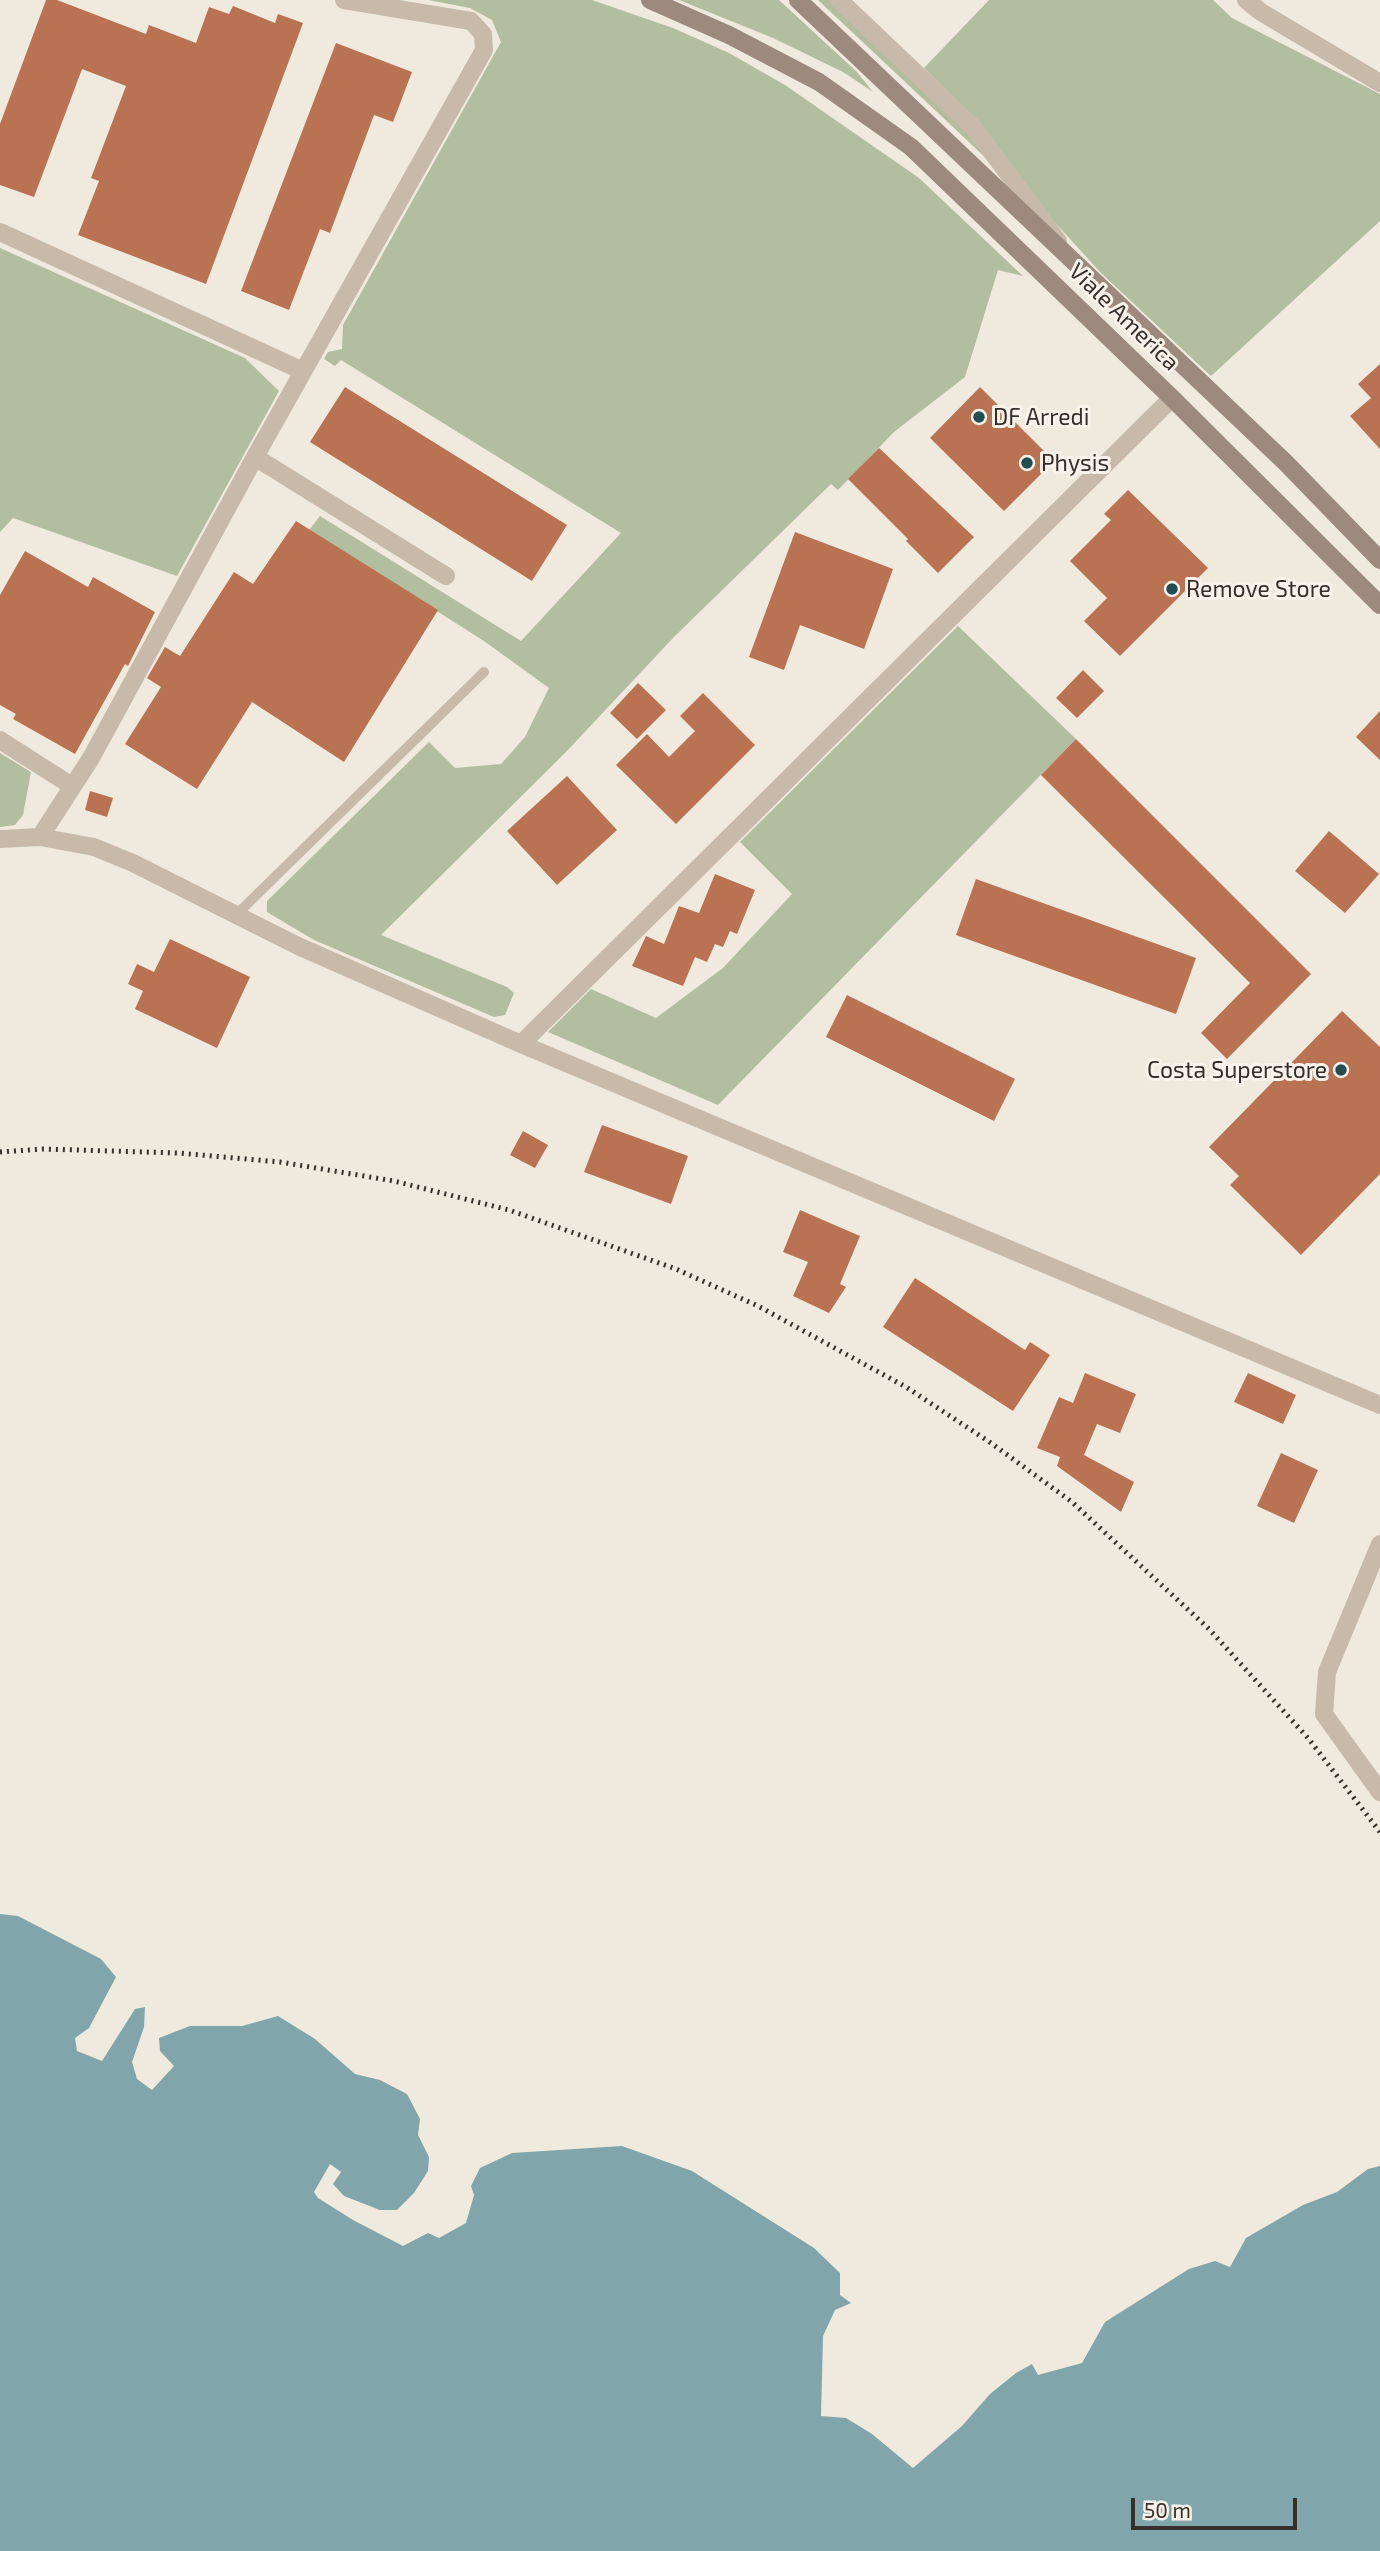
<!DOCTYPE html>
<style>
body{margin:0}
#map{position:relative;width:1380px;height:2551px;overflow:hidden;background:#f0e9de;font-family:"Exo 2",sans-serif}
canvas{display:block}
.scale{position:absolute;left:1131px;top:2498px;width:166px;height:32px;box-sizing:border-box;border:4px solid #362e2a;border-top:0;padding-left:9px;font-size:21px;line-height:24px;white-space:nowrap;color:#362e2a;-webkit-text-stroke:5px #f8f3ea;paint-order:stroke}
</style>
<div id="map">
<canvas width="1380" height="2551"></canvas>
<div class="scale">50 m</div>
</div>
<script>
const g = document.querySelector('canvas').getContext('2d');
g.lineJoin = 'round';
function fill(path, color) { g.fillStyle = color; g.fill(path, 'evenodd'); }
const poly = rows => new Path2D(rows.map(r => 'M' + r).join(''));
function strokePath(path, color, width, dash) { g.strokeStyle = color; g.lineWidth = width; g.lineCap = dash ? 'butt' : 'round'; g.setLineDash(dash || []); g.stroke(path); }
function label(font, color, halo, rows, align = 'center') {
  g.font = font + ' "Exo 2",sans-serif'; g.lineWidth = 6; g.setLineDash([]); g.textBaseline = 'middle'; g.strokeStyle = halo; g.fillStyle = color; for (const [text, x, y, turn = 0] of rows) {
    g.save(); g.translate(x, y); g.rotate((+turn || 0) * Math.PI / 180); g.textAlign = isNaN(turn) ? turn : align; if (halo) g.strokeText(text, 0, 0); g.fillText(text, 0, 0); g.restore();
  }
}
const green = poly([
 [428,0,592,0,673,28,729,53,785,85,919,178,1023,276,998,270,965,377,894,432,838,490,831,484,674,637,565,753,381,935,507,987,514,993,505,1015,494,1017,314,940,267,912,267,901,429,742,455,768,501,764,525,737,549,688,484,641,309,530,320,516,521,641,621,533,341,360,335,366,324,359,328,352,342,349,343,325,501,42,492,20,470,8],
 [679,0,779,0,857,72,873,92,843,72,773,38],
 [818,0,830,0,966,129,988,160],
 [989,0,1213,0,1232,18,1380,94,1380,221,1211,376,1101,273,1050,217,981,124,924,68],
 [0,248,245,358,279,391,177,576,13,518,0,532],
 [958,626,1076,739,718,1105,548,1032,591,989,656,1018,723,968,792,894,740,842],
 [0,753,31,772,23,815,15,825,0,827]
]);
const water = poly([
 [0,1914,18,1916,101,1959,116,1977,89,2028,75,2038,77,2051,102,2061,135,2009,145,2007,144,2027,132,2062,137,2079,152,2090,174,2066,160,2051,159,2038,190,2026,242,2026,278,2016,315,2039,355,2074,380,2080,407,2094,420,2119,418,2135,429,2157,428,2171,414,2193,397,2210,380,2210,344,2196,333,2184,341,2172,330,2164,314,2192,318,2198,353,2220,403,2246,428,2233,439,2238,466,2223,474,2195,471,2186,480,2168,512,2153,622,2146,692,2171,814,2248,840,2273,840,2295,851,2303,835,2310,823,2336,821,2416,846,2418,872,2434,913,2468,962,2426,990,2394,1016,2373,1032,2364,1038,2375,1082,2363,1105,2322,1189,2269,1215,2261,1230,2267,1246,2238,1303,2205,1337,2192,1368,2169,1380,2166,1380,2551,0,2551]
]);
const building = poly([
 [46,0,57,0,146,34,149,25,196,43,209,7,229,14,233,6,275,23,278,14,303,23,206,284,78,235,99,181,91,178,126,86,82,69,34,197,0,185,0,124],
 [336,43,412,72,393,122,374,115,330,233,320,229,289,310,241,291],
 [1380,364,1380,449,1350,416,1371,398,1358,384],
 [345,387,567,525,532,581,310,442],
 [980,387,1054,461,1004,511,930,438],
 [879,448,974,537,938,573,906,541,908,539,848,479],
 [1128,490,1208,568,1120,656,1084,621,1107,598,1070,561,1111,520,1104,514],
 [296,521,438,610,344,762,252,702,197,789,125,744,161,687,147,678,165,647,180,656,234,572,253,584],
 [795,532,893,569,864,649,800,625,784,670,749,657],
 [25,551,88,587,93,577,155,612,128,666,125,664,75,754,13,719,16,714,0,705,0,595],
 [1083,670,1104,691,1077,718,1056,698],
 [638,683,666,710,637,739,610,713],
 [703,693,755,745,676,824,616,765,647,734,669,757,695,731,680,716],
 [1380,711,1380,760,1356,737],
 [1076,739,1311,974,1227,1059,1201,1033,1250,983,1041,775],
 [567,776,617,830,557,885,507,831],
 [90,791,113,798,107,817,85,810],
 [1329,831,1379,874,1345,913,1295,871],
 [715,874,755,890,737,934,730,931,723,947,715,944,707,962,695,957,683,986,632,966,646,936,664,944,679,906,699,913],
 [976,879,1196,958,1176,1014,956,935],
 [170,939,250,977,217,1048,135,1009,143,991,128,984,137,964,154,972],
 [847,995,1015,1079,994,1121,826,1037],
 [1342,1011,1380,1047,1380,1174,1301,1255,1230,1185,1239,1176,1209,1147],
 [602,1125,688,1156,671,1204,584,1172],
 [523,1131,548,1145,535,1168,510,1155],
 [800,1210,860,1236,840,1284,846,1287,829,1313,793,1296,808,1262,783,1252],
 [915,1278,1025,1350,1030,1342,1050,1355,1013,1411,883,1327],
 [1085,1373,1136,1394,1120,1433,1097,1424,1084,1455,1134,1482,1121,1512,1057,1466,1060,1457,1037,1448,1059,1397,1073,1403],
 [1248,1373,1296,1395,1283,1424,1234,1402],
 [1281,1453,1318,1470,1294,1523,1257,1506]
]);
const service = poly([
 [236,915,484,672]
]);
const minor = poly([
 [839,0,974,128,1058,241],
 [1246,0,1261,12,1380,83],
 [0,232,303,371],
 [255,457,446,576],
 [0,740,72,786],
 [40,837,91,758,255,457,484,50,483,34,471,21,344,0],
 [521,1044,1172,398],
 [1380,1544,1327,1672,1324,1714,1380,1792]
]);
const tertiary = poly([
 [0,839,40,837,94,847,133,863,298,946,521,1044,1380,1405]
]);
const secondary = poly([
 [650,0,729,35,819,82,911,147,1172,398,1380,605],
 [798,0,1286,463,1380,560]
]);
const rail = poly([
 [0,1152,43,1149,178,1153,280,1162,394,1181,509,1210,676,1269,758,1306,906,1387,991,1443,1072,1502,1209,1629,1308,1738,1380,1832]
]);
const markers = [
 [979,417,7,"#234c53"],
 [1027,463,7,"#234c53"],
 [1172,589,7,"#234c53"],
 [1341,1070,7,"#234c53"]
];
const streetNames = [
 ["Viale America",1124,317,44]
];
const poiNames = [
 ["DF Arredi",993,417],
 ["Physis",1041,463],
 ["Remove Store",1186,589],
 ["Costa Superstore",1327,1070,"right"]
];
fill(green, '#b1be9f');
fill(water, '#80a5aa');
fill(building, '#ba7352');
strokePath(service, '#c7baab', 10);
strokePath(minor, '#c7baab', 18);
strokePath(tertiary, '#c7baab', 18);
strokePath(secondary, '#9b8a7d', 18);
strokePath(rail, '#362e2a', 5, [2, 5]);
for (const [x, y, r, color] of markers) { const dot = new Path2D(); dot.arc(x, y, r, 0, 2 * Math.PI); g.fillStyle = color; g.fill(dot); strokePath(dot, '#f8f3ea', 2.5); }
label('23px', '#362e2a', '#f8f3ea', streetNames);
label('23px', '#362e2a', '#f8f3ea', poiNames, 'left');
</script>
